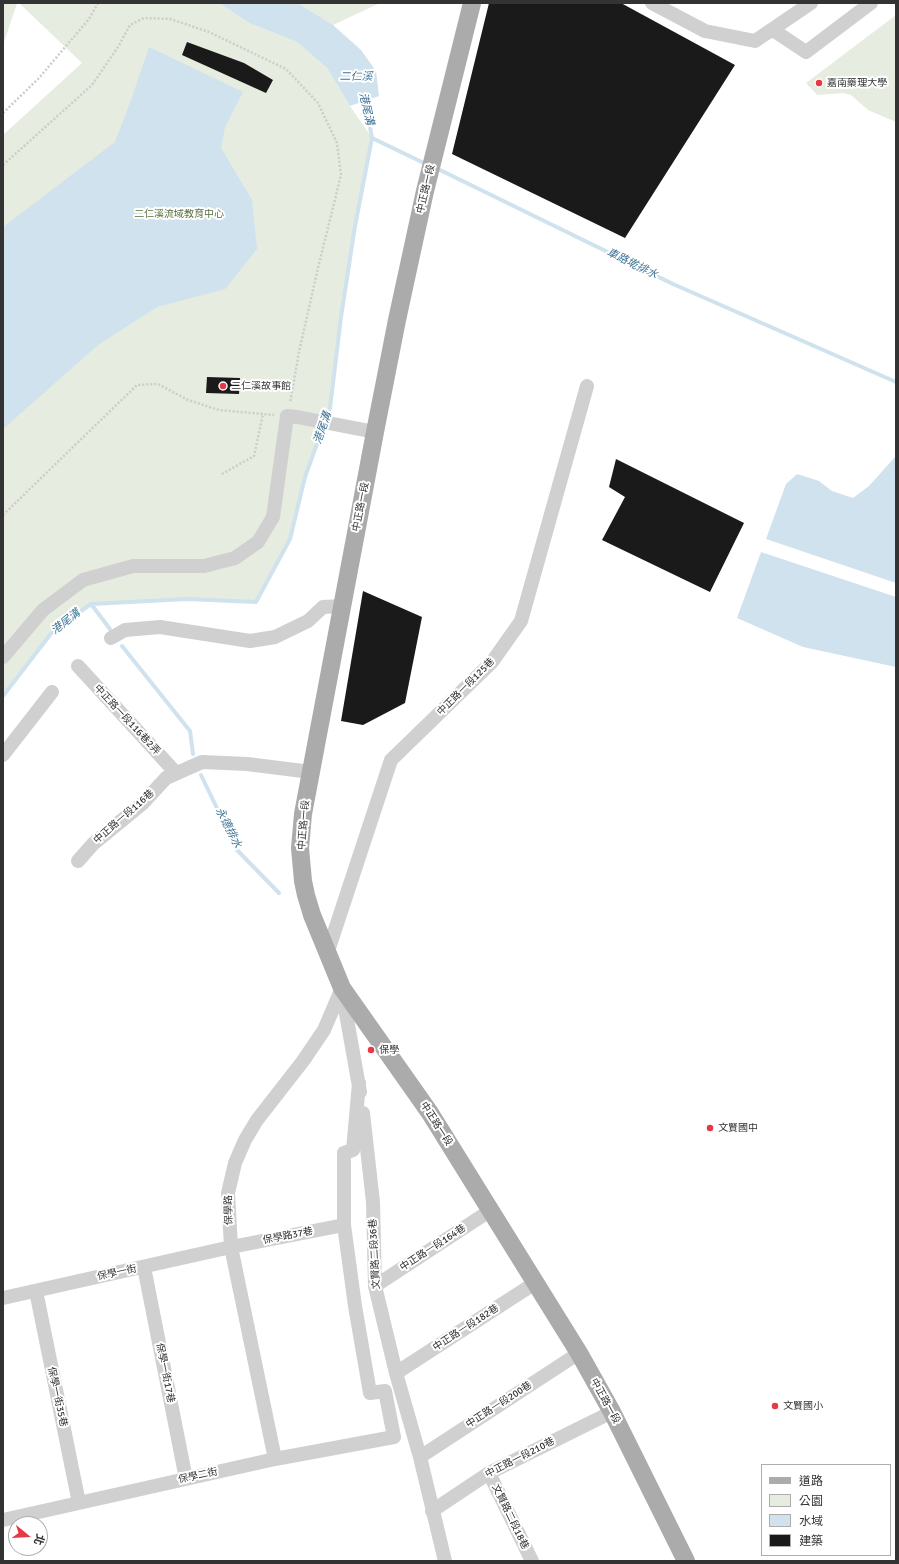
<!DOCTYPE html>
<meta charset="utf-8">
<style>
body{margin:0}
#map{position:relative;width:899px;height:1564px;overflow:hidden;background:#fff;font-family:Signika,"Noto Sans TC",sans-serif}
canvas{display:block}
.frame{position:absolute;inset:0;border:4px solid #333;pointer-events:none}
.legend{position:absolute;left:761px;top:1464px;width:130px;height:92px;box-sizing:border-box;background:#fff;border:1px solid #adadad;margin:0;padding:5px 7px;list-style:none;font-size:12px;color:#333}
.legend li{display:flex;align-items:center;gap:8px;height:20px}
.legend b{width:20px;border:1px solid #adadad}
.north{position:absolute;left:8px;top:1516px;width:40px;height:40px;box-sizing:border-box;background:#fff;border:1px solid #adadad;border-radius:50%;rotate:108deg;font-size:11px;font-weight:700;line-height:16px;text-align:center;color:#333}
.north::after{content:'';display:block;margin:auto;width:14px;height:18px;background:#e63946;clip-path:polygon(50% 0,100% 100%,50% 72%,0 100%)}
</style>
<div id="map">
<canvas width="899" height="1564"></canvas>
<div class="frame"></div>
<ul class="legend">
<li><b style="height:5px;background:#ababab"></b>道路</li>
<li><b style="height:11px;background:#e6ecdf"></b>公園</li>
<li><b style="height:11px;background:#cfe2ee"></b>水域</li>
<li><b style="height:11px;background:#1a1a1a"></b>建築</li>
</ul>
<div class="north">北</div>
</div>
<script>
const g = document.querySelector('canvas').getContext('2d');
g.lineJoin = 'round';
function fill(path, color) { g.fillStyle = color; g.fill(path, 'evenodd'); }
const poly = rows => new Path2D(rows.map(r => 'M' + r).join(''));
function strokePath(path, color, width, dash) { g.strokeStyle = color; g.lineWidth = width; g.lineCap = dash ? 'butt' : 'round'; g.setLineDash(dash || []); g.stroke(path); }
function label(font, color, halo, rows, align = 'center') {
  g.font = font + ' Signika,"Noto Sans TC",sans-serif'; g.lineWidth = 4; g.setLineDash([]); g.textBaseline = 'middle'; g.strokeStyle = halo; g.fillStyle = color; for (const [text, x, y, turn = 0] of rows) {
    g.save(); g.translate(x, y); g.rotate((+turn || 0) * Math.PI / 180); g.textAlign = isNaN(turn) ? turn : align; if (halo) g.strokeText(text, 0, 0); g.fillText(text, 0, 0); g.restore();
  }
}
const green = poly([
 [3,3,17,3,3,45],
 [19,3,219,3,249,23,297,42,327,68,350,106,372,138,355,226,341,317,330,408,305,477,290,539,256,602,187,599,91,604,53,631,3,696,3,135,82,63],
 [298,3,380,3,333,25],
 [896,15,896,122,868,110,851,95,843,93,817,95,806,83]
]);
const water = poly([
 [219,3,298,3,333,25,361,50,376,71,379,96,350,106,327,68,297,42,249,23],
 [149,47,243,92,225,127,221,148,252,200,257,249,225,289,157,307,98,345,3,429,3,227,115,142,131,100],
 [895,457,896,457,896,583,766,539,786,484,797,474,819,481,832,491,853,498,869,486],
 [761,552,896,597,896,667,803,647,737,618]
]);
const stream = poly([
 [372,138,428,165],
 [436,168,673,284,896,382],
 [91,604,110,629],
 [122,646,190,731,193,754],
 [3,696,53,631,91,604,187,599,256,602,290,539,305,477,330,408,341,317,355,226,372,138,364,95],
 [201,775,237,850,279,893]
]);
const building = poly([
 [489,3,621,3,735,65,625,238,452,154],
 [187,42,244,63,273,80,266,93,182,55],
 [207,377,240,378,239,394,206,393],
 [616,459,744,523,710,592,602,540,625,497,609,487],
 [363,591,422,617,405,703,363,725,341,721]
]);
const path = poly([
 [3,113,39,78,89,19,98,3],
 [3,165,92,85,118,47,130,25,144,18,170,19,209,32,286,69,318,103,337,143,341,175,318,268,299,352,290,403],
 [222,474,254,456,263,414],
 [3,515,137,385,158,384,188,400,219,410,274,415]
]);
const minor = poly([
 [652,3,705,31,755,41,811,3],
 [773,30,806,52,871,3],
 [111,638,125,630,160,627,250,641,275,637,308,621,323,607,342,606],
 [3,657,43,610,83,580,133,566,204,566,235,558,258,542,273,517,287,416,297,417,375,432],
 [78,666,176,773],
 [3,755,52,692],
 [78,861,93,844,143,803,166,778,202,762,247,764,311,772],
 [328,951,391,760,492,662,521,621,587,386],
 [342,991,360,1092],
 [363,1113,373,1202,375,1286,396,1373,420,1457,445,1561],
 [144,1267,186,1479],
 [375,1286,491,1210],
 [36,1291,79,1503],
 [3,1298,231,1247,344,1225],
 [396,1373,535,1283],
 [420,1457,579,1353],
 [275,1459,231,1247,228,1193,235,1163,245,1140,257,1120,303,1061,324,1030,342,988],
 [489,1473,532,1561],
 [432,1511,489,1473,612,1412],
 [3,1520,275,1459,394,1437,385,1391,370,1393,355,1306,344,1225,344,1153,353,1150,359,1083]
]);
const major = poly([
 [472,3,425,191,397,320,375,432,303,814,300,848,303,881,306,895,312,915,342,988,430,1113,579,1353,612,1412,686,1561]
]);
const markers = [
 [819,83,4,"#e63946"],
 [223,386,4,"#e63946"],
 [371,1050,4,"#e63946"],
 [710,1128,4,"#e63946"],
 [775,1406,4,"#e63946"]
];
const poiNames = [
 ["嘉南藥理大學",827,83],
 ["二仁溪故事館",231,386],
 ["保學",379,1050],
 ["文賢國中",718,1128],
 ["文賢國小",783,1406]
];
const streetNames = [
 ["中正路一段",426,189,-77],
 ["中正路一段",361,507,-79],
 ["中正路一段125巷",466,687,-45],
 ["中正路一段116巷2弄",127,720,47],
 ["中正路一段116巷",124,817,-41],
 ["中正路一段",304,825,-85],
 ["中正路一段",436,1124,57],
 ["保學路",229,1210,-91],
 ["保學路37巷",288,1236,-11],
 ["中正路一段164巷",433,1248,-33],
 ["文賢路二段36巷",375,1254,-93],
 ["保學一街",117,1273,-12],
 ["中正路一段182巷",466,1328,-33],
 ["保學一街17巷",165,1373,79],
 ["保學一街35巷",57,1397,78],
 ["中正路一段",605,1401,61],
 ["中正路一段200巷",499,1405,-33],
 ["中正路一段210巷",520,1458,-27],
 ["保學二街",198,1476,-12],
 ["文賢路二段18巷",510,1517,64]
];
const parkNames = [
 ["二仁溪流域教育中心",179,214]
];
const waterNames = [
 ["二仁溪",356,77],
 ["港尾溝",366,109,77],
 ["車路墘排水",632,264,26],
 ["港尾溝",323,428,-71],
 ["港尾溝",66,622,-38],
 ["永德排水",228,828,63]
];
fill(green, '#e6ecdf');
fill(water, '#cfe2ee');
strokePath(stream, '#cfe2ee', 4);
fill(building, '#1a1a1a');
strokePath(path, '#cdcdcd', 2.5, [2, 2]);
strokePath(minor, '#d0d0d0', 14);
strokePath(major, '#ababab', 18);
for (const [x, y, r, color] of markers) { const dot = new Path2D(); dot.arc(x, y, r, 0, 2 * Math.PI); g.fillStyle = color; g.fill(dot); strokePath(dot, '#fff', 1.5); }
label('10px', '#333', '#fff', poiNames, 'left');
label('10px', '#333', '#fff', streetNames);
label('10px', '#56703f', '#fff', parkNames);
label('italic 11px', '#3f7597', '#fff', waterNames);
</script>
